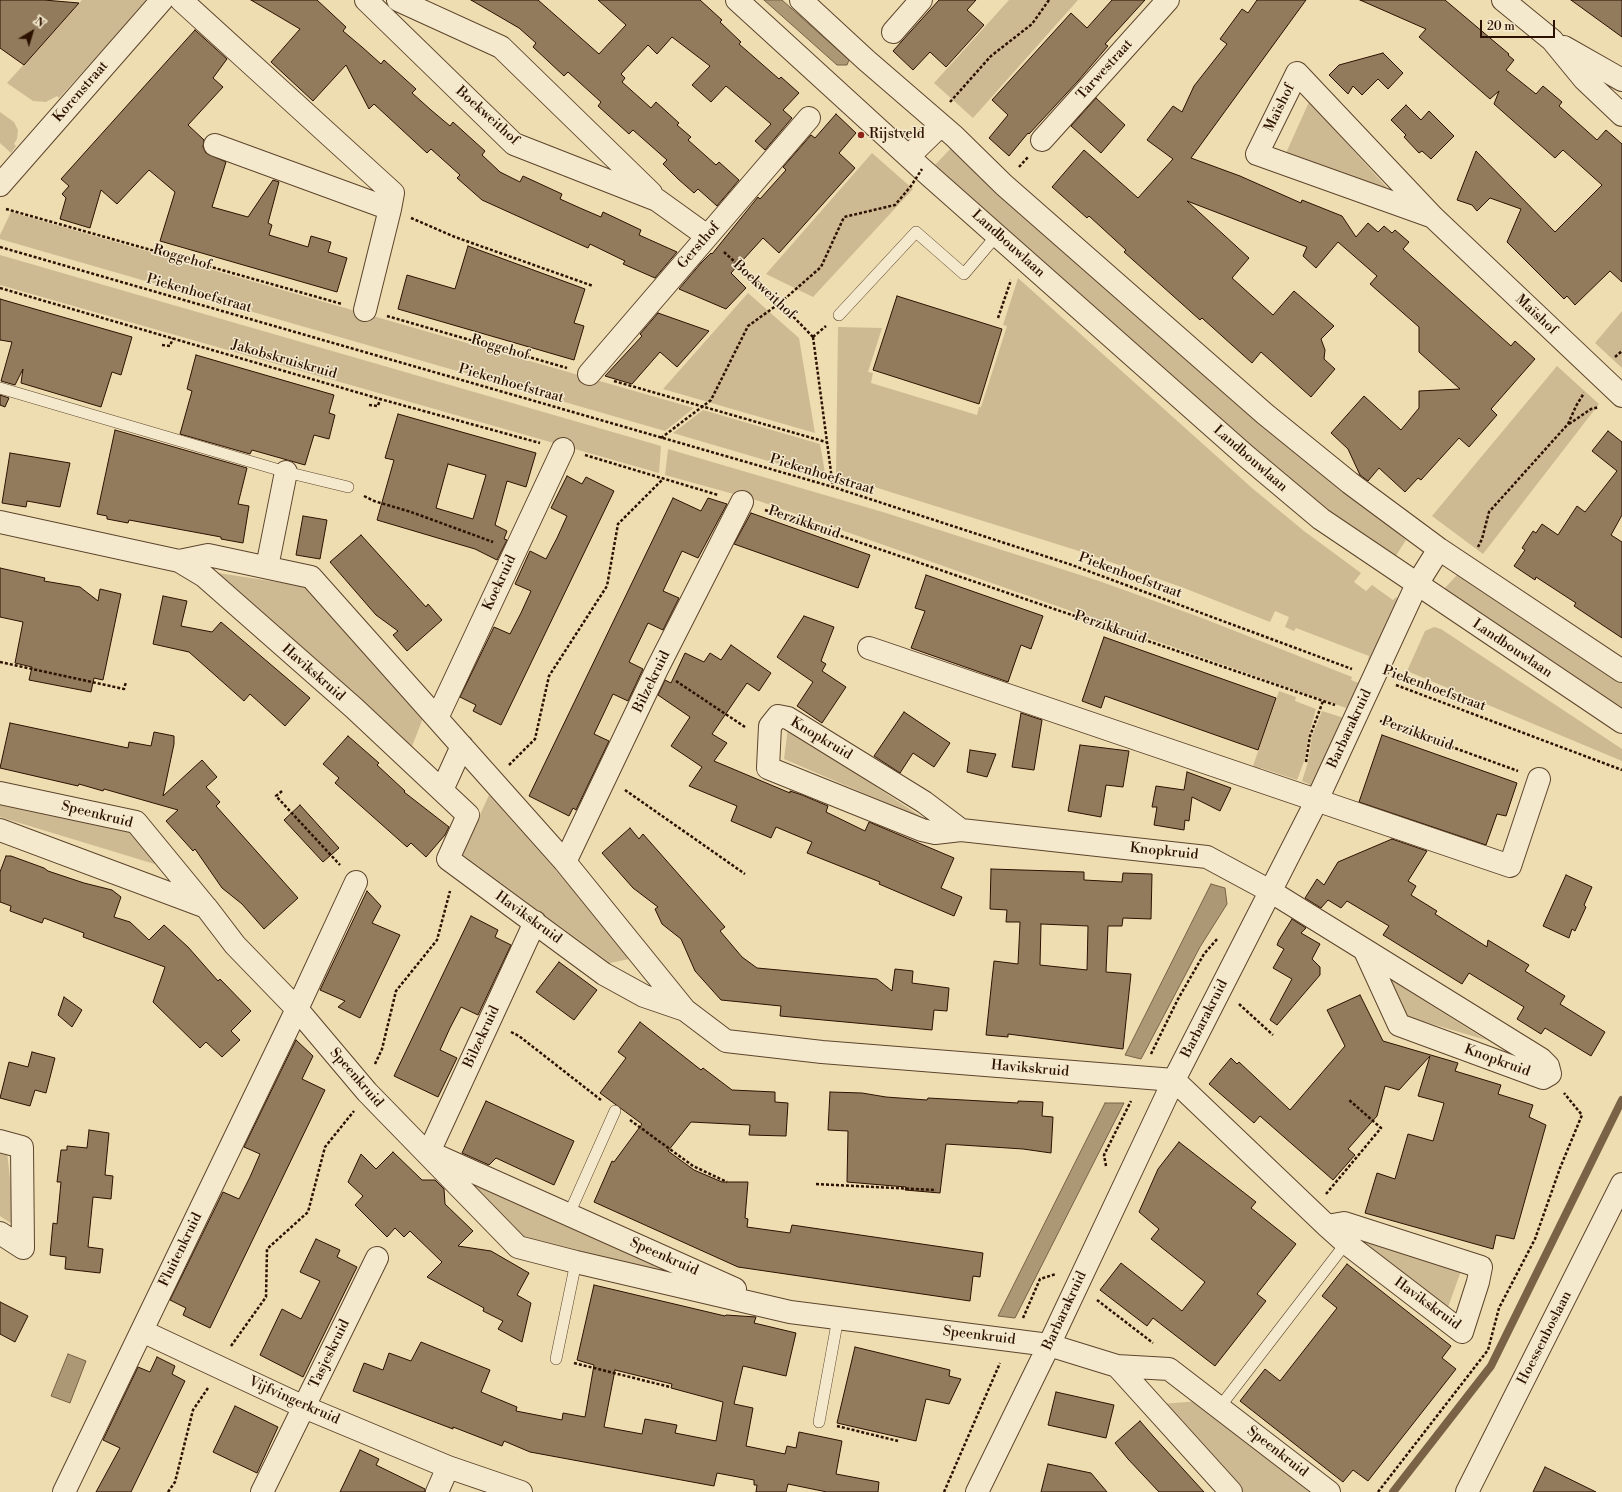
<!DOCTYPE html>
<meta charset="utf-8">
<style>
body{margin:0}
#map{position:relative;width:1622px;height:1492px;overflow:hidden;background:#eeddb1;font-family:"Libre Bodoni",serif}
canvas{display:block}
.north{position:absolute;left:12px;top:12px;width:40px;height:40px;-webkit-text-stroke:3px #f4e9cc;paint-order:stroke;rotate:38deg;font-size:11px;font-weight:700;line-height:16px;text-align:center;color:#2d1100}
.north::after{content:'';display:block;margin:auto;width:14px;height:18px;background:#2d1100;clip-path:polygon(50% 0,100% 100%,50% 72%,0 100%)}
.scale{position:absolute;left:1480px;top:20px;width:75px;height:18px;box-sizing:border-box;border:2px solid #2d1100;border-top:0;padding-left:5px;font-size:12px;line-height:14px;white-space:nowrap;color:#2d1100;-webkit-text-stroke:3px #f4e9cc;paint-order:stroke}
</style>
<div id="map">
<canvas width="1622" height="1492"></canvas>
<div class="north">N</div>
<div class="scale">20 m</div>
</div>
<script>
const g = document.querySelector('canvas').getContext('2d');
g.lineJoin = 'round';
function fill(path, color) { g.fillStyle = color; g.fill(path, 'evenodd'); }
const poly = rows => new Path2D(rows.map(r => 'M' + r).join(''));
function strokePath(path, color, width, dash) { g.strokeStyle = color; g.lineWidth = width; g.lineCap = dash ? 'butt' : 'round'; g.setLineDash(dash || []); g.stroke(path); }
function label(font, color, halo, rows, align = 'center') {
  g.font = font + ' "Libre Bodoni",serif'; g.lineWidth = 3; g.setLineDash([]); g.textBaseline = 'middle'; g.strokeStyle = halo; g.fillStyle = color; for (const [text, x, y, turn = 0] of rows) {
    g.save(); g.translate(x, y); g.rotate((+turn || 0) * Math.PI / 180); g.textAlign = isNaN(turn) ? turn : align; if (halo) g.strokeText(text, 0, 0); g.fillText(text, 0, 0); g.restore();
  }
}
const green = poly([
 [82,0,148,0,59,98,57,96,46,102,33,101,7,83],
 [1009,0,1078,0,973,118,934,83],
 [1309,102,1392,193,1286,153],
 [0,112,14,122,18,130,17,139,14,144,16,146,11,153,0,143],
 [953,146,1171,344,1406,540,1395,557,1326,514,934,166],
 [872,153,913,189,813,297,766,274],
 [11,212,526,360,694,408,665,431,0,239,0,235],
 [0,255,661,446,659,473,0,285],
 [1018,278,1252,488,1304,531,1361,573,1354,582,1366,591,1372,585,1393,600,1396,597,1402,601,1372,661,1368,660,1369,656,1296,628,1294,631,1285,627,1289,617,1275,611,1270,622,1184,588,1079,551,836,475,838,327,882,328,868,372,873,373,871,383,977,415,979,407,981,407,1007,326,1003,325],
 [748,293,799,338,815,433,663,389],
 [1622,311,1622,368,1595,343],
 [1557,366,1599,404,1483,554,1432,516],
 [703,410,820,444,826,478,673,433],
 [668,449,886,513,1099,581,1202,618,1352,677,1351,680,1361,684,1349,709,759,501,665,475],
 [218,573,304,586,423,718,411,749],
 [1457,575,1465,576,1622,681,1622,713,1443,590],
 [1434,627,1441,629,1622,749,1622,761,1407,671,1425,631],
 [1279,691,1296,697,1295,701,1316,709,1309,735,1305,759,1297,780,1261,768,1260,771,1252,769],
 [1322,711,1344,718,1309,789,1308,788,1309,784,1302,781,1308,762,1312,736],
 [788,728,926,820,784,759],
 [489,795,634,958,610,963,462,854],
 [0,800,132,828,171,869,0,817],
 [1388,978,1486,1040,1405,1016],
 [0,1149,7,1151,15,1226,0,1216],
 [467,1180,675,1274,521,1237],
 [1353,1237,1462,1268,1447,1310],
 [1200,1401,1309,1492,1240,1492,1161,1404]
]);
const water = poly([
 [764,0,782,0,849,60,847,65,837,65,764,0],
 [1211,884,1225,888,1227,904,1200,947,1141,1059,1125,1055,1211,884],
 [1105,1103,1124,1103,1015,1318,998,1316,1105,1103],
 [68,1354,86,1361,70,1403,51,1396,68,1354]
]);
const stream = poly([
 [1393,1492,1491,1366,1622,1100]
]);
const building = poly([
 [0,0,44,0,79,3,24,65,0,48,0,0],
 [251,0,317,0,346,27,343,31,362,47,381,64,384,60,416,89,412,93,431,110,450,126,453,122,485,151,482,155,500,172,520,182,523,176,562,194,560,199,580,208,601,217,603,212,641,230,639,235,677,252,655,278,623,264,625,261,590,244,588,248,482,200,457,178,460,175,431,149,427,153,374,104,369,109,346,65,313,101,271,62,300,29,251,0],
 [471,0,538,0,599,54,626,25,598,0,700,0,722,20,720,22,741,42,739,44,779,79,781,77,799,93,783,110,792,118,765,150,755,141,771,124,726,86,711,102,692,85,710,66,672,37,657,54,648,45,621,74,625,78,622,82,651,108,656,102,679,123,677,125,691,137,688,140,716,165,719,162,739,180,717,206,698,189,694,193,678,179,663,164,667,160,633,130,629,134,598,106,601,102,568,72,564,76,548,61,533,47,536,43,519,28,471,0],
 [939,0,976,0,967,10,984,25,946,67,930,52,913,70,893,51,939,0],
 [1112,0,1145,0,1105,44,1108,46,1078,81,1029,134,1028,133,1009,156,989,138,1008,115,992,100,1071,13,1087,28,1112,0],
 [1257,0,1306,0,1191,158,1240,176,1301,203,1302,200,1342,216,1356,237,1368,223,1378,232,1384,226,1392,233,1395,230,1409,242,1403,249,1511,346,1515,341,1535,359,1491,409,1497,415,1469,447,1459,438,1421,480,1418,478,1405,492,1379,468,1368,481,1360,475,1348,449,1331,433,1364,396,1401,430,1419,408,1419,391,1460,389,1419,352,1419,327,1370,284,1377,276,1338,242,1316,268,1303,256,1307,247,1187,201,1249,258,1232,278,1273,315,1294,291,1334,326,1321,339,1325,350,1324,359,1335,369,1311,397,1261,352,1252,363,1202,318,1200,320,1124,252,1126,250,1089,216,1087,218,1052,187,1084,150,1138,198,1173,159,1147,140,1173,106,1182,112,1194,86,1227,44,1220,39,1242,9,1248,13,1257,0],
 [1360,0,1445,0,1509,54,1508,55,1514,60,1506,70,1536,94,1543,86,1562,102,1559,106,1597,140,1606,130,1622,144,1622,282,1610,271,1575,305,1567,296,1564,299,1507,242,1521,209,1490,198,1477,211,1472,205,1457,200,1476,151,1555,232,1602,185,1563,150,1555,158,1494,104,1499,91,1490,99,1419,37,1426,29,1360,0],
 [1571,0,1622,0,1622,37,1571,0],
 [195,30,227,59,213,78,223,87,188,125,204,140,203,147,206,153,226,162,212,207,248,217,273,180,279,182,268,223,272,225,269,235,308,247,311,236,331,242,328,252,347,258,337,292,160,241,175,192,149,170,117,204,101,190,90,228,60,219,66,198,62,194,69,186,61,179,195,30],
 [1383,53,1403,73,1388,89,1378,79,1362,95,1353,86,1348,94,1329,75,1339,65,1383,53],
 [1096,98,1125,125,1101,153,1071,126,1096,98],
 [1406,105,1421,120,1429,111,1454,136,1431,159,1422,151,1419,153,1404,137,1406,135,1391,120,1406,105],
 [836,114,856,133,839,153,855,168,779,253,763,238,731,273,746,288,726,309,679,289,701,263,711,253,712,254,758,197,760,199,786,170,783,167,811,135,815,138,836,114],
 [468,246,585,289,574,323,584,326,574,360,398,309,407,275,455,289,468,246],
 [897,296,1002,329,979,404,873,370,897,296],
 [0,299,132,337,121,375,112,372,101,407,21,383,23,369,15,385,1,381,12,342,0,340,0,299],
 [658,313,709,331,677,367,660,352,632,384,605,376,642,336,640,334,658,313],
 [196,355,334,395,329,413,335,415,329,439,314,435,305,465,252,450,250,454,180,434,192,391,187,389,196,355],
 [0,395,9,398,5,407,0,405,0,395],
 [398,414,536,453,526,487,507,481,495,525,507,531,504,539,507,540,497,560,475,549,377,520,394,460,385,458,398,414],
 [448,464,486,475,473,519,436,508,448,464],
 [115,430,247,468,238,504,249,506,243,543,221,539,221,537,129,520,128,523,107,519,107,516,97,514,115,430],
 [1608,431,1622,442,1622,515,1611,535,1622,542,1622,638,1574,606,1576,603,1536,577,1535,580,1514,566,1525,550,1522,548,1533,531,1536,533,1542,524,1558,535,1577,506,1585,512,1617,471,1592,451,1608,431],
 [10,453,70,463,60,507,27,501,26,507,2,503,10,453],
 [567,476,582,484,586,477,614,491,501,725,473,711,476,705,460,697,494,627,510,634,521,613,531,591,515,584,530,551,546,559,557,538,567,516,551,508,567,476],
 [673,498,701,511,708,498,727,504,698,558,682,551,663,591,679,598,663,630,648,623,629,662,643,669,628,701,613,694,594,734,609,741,576,810,573,808,569,816,529,796,673,498],
 [751,513,870,555,858,588,734,544,751,513],
 [303,516,327,520,320,559,296,555,303,516],
 [361,535,426,607,428,604,442,620,407,651,393,635,398,631,376,615,330,562,361,535],
 [0,568,45,578,44,581,80,587,98,601,100,589,121,594,103,680,94,678,91,692,29,680,32,667,15,663,23,622,0,617,0,568],
 [926,575,1043,616,1031,649,1021,645,1008,682,911,648,925,611,915,608,926,575],
 [163,596,187,601,181,626,212,632,221,622,310,698,285,726,250,694,244,701,189,652,153,644,163,596],
 [804,616,834,627,821,661,826,664,822,671,846,687,822,723,797,706,813,682,777,657,804,616],
 [1104,637,1276,698,1258,750,1105,696,1101,708,1082,701,1104,637],
 [731,645,771,673,759,691,747,683,712,734,727,743,714,761,790,793,790,791,802,795,828,806,826,812,865,831,869,822,954,858,941,888,962,897,954,916,879,884,880,882,807,853,812,842,776,827,771,838,731,821,737,806,689,786,702,767,671,746,690,717,658,695,665,680,671,683,685,653,704,662,710,653,721,660,731,645],
 [904,712,950,743,934,767,913,753,900,773,874,756,904,712],
 [1021,713,1042,720,1034,770,1012,767,1021,713],
 [10,723,128,748,129,742,151,746,154,732,174,736,174,744,163,796,202,760,217,777,206,787,220,802,216,806,298,898,264,929,242,904,222,888,195,849,193,851,166,821,178,810,104,789,103,791,79,784,78,786,0,768,10,723],
 [1382,735,1517,783,1506,816,1497,814,1486,845,1359,802,1382,735],
 [348,736,379,763,377,765,405,791,404,792,449,827,445,835,426,857,411,843,407,847,335,783,339,778,323,764,348,736],
 [1080,745,1129,751,1123,787,1106,785,1101,817,1068,811,1080,745],
 [970,750,996,754,987,777,967,772,970,750],
 [1187,772,1231,788,1220,811,1192,797,1189,821,1185,820,1184,830,1154,825,1157,807,1152,807,1156,786,1184,790,1187,772],
 [300,805,339,848,323,862,284,820,300,805],
 [630,828,639,839,643,834,725,927,720,931,742,957,757,968,877,979,892,991,895,969,913,971,912,983,949,988,947,1011,934,1010,932,1030,780,1016,781,1006,721,1000,695,971,681,939,662,924,655,909,658,907,633,888,602,853,630,828],
 [1392,839,1427,851,1408,881,1416,886,1411,895,1437,911,1435,914,1487,947,1488,940,1529,965,1525,971,1565,996,1560,1004,1605,1032,1591,1056,1545,1028,1541,1034,1517,1019,1524,1007,1469,973,1462,984,1383,935,1389,926,1347,901,1341,908,1328,900,1321,908,1305,898,1317,879,1324,885,1338,862,1392,839],
 [6,856,11,856,44,868,48,871,84,883,112,890,121,897,114,917,130,922,149,940,164,925,188,947,218,981,220,979,251,1011,231,1031,240,1040,222,1057,206,1042,200,1048,153,1002,165,967,83,937,84,933,44,918,42,923,10,911,11,906,0,902,0,872,6,856],
 [991,869,1084,872,1084,880,1122,882,1123,873,1152,874,1151,919,1123,918,1122,926,1108,926,1106,972,1131,974,1123,1049,1008,1034,1008,1037,986,1035,994,961,1018,964,1020,922,1006,922,1007,910,990,909,991,869],
 [1041,924,1088,926,1087,970,1040,965,1041,924],
 [1566,875,1592,887,1584,905,1586,907,1575,931,1572,929,1569,938,1543,926,1566,875],
 [367,891,381,906,372,923,400,935,360,1018,338,1007,345,1001,320,990,367,891],
 [471,916,498,930,495,937,511,945,478,1015,461,1007,450,1028,440,1050,457,1058,438,1097,394,1076,471,916],
 [1292,919,1306,928,1301,933,1320,944,1312,959,1320,967,1320,975,1277,1025,1270,1020,1292,979,1273,968,1284,949,1277,945,1279,940,1292,919],
 [559,962,597,990,574,1020,536,992,559,962],
 [1360,995,1383,1041,1458,1063,1455,1071,1501,1085,1498,1094,1533,1105,1529,1117,1546,1125,1514,1239,1496,1235,1493,1249,1365,1213,1377,1173,1395,1179,1408,1134,1433,1141,1444,1103,1418,1096,1430,1056,1399,1090,1385,1086,1377,1116,1348,1149,1355,1155,1333,1180,1260,1116,1254,1123,1209,1084,1231,1058,1237,1064,1239,1062,1290,1110,1345,1046,1327,1010,1360,995],
 [64,997,82,1010,72,1027,58,1015,64,997],
 [640,1022,701,1070,703,1068,732,1090,775,1092,775,1102,788,1103,786,1136,749,1135,750,1125,691,1122,668,1151,694,1170,722,1182,748,1182,745,1218,748,1219,747,1227,790,1233,792,1225,983,1253,980,1277,973,1276,970,1301,738,1267,594,1202,612,1161,614,1162,642,1124,600,1093,626,1058,618,1052,640,1022],
 [296,1040,313,1056,302,1079,325,1090,210,1328,183,1315,186,1308,170,1300,223,1192,239,1199,250,1177,260,1154,244,1147,296,1040],
 [32,1052,55,1058,46,1093,35,1090,30,1106,0,1098,9,1062,28,1067,32,1052],
 [830,1092,862,1093,886,1097,927,1100,928,1098,1018,1103,1018,1101,1043,1102,1042,1116,1053,1117,1051,1153,1023,1149,946,1144,940,1193,905,1190,906,1187,847,1182,848,1131,828,1130,830,1092],
 [486,1101,574,1141,554,1185,496,1158,489,1165,462,1153,486,1101],
 [89,1130,109,1133,105,1175,113,1176,111,1199,93,1197,88,1247,103,1249,100,1273,65,1269,66,1257,50,1255,53,1223,57,1224,61,1182,57,1182,61,1150,67,1150,67,1146,87,1148,89,1130],
 [1179,1142,1256,1202,1251,1208,1296,1244,1257,1294,1266,1301,1215,1366,1153,1318,1147,1326,1100,1290,1121,1263,1182,1311,1205,1282,1151,1239,1159,1229,1139,1212,1158,1169,1179,1142],
 [393,1152,422,1180,435,1180,444,1189,445,1204,473,1231,458,1246,491,1251,529,1273,517,1295,531,1303,522,1342,498,1329,503,1321,483,1311,484,1308,427,1277,442,1262,410,1231,404,1237,395,1228,387,1237,355,1205,363,1196,348,1182,361,1154,376,1169,393,1152],
 [316,1239,340,1250,337,1257,357,1267,303,1377,260,1355,282,1309,301,1319,320,1281,300,1272,316,1239],
 [1347,1264,1451,1346,1442,1358,1456,1369,1368,1481,1353,1470,1343,1482,1240,1401,1265,1369,1280,1381,1337,1308,1322,1296,1347,1264],
 [594,1285,725,1316,726,1315,756,1317,754,1323,796,1333,786,1376,743,1366,734,1404,753,1408,746,1446,785,1454,787,1446,796,1448,799,1432,842,1441,836,1474,879,1482,878,1492,827,1492,788,1484,786,1492,756,1492,757,1485,754,1485,754,1480,717,1473,714,1486,530,1452,504,1441,502,1446,453,1427,453,1429,353,1391,364,1363,383,1370,389,1353,411,1361,421,1342,490,1370,481,1392,517,1407,516,1411,562,1420,563,1413,585,1417,594,1365,577,1360,594,1285],
 [615,1370,672,1384,671,1388,723,1402,716,1441,675,1433,677,1425,645,1419,642,1434,604,1427,615,1370],
 [0,1302,28,1316,15,1342,0,1334,0,1302],
 [855,1347,950,1370,949,1376,961,1379,949,1404,926,1399,916,1441,837,1423,855,1347],
 [157,1357,175,1366,172,1374,185,1381,131,1492,96,1492,120,1448,103,1440,138,1367,150,1372,157,1357],
 [1056,1392,1114,1405,1106,1438,1048,1425,1056,1392],
 [235,1406,278,1427,257,1473,213,1452,235,1406],
 [1140,1421,1153,1436,1204,1492,1159,1492,1128,1459,1115,1443,1140,1421],
 [360,1450,379,1459,376,1465,425,1489,425,1492,340,1492,360,1450],
 [1048,1464,1091,1473,1107,1492,1041,1492,1048,1464],
 [1545,1467,1596,1492,1533,1492,1545,1467]
]);
const path = poly([
 [950,102,991,56,1032,24,1049,0],
 [1019,167,1028,157],
 [6,209,342,304],
 [411,218,455,237,593,286],
 [0,247,833,487,1072,565,1352,669],
 [724,252,780,303,813,337],
 [0,288,380,399,540,443],
 [387,316,567,368],
 [998,318,1011,280],
 [813,337,833,487],
 [813,337,826,326],
 [162,345,170,346,173,338],
 [1615,357,1622,351],
 [614,381,826,442],
 [369,405,378,406,380,399],
 [1569,424,1591,409,1599,407],
 [585,455,718,495],
 [364,496,374,501,411,512,493,542],
 [765,510,1335,705],
 [1478,547,1482,539,1489,512,1568,424,1576,406,1584,393],
 [0,662,124,689,126,682],
 [676,681,745,727],
 [1396,685,1622,770],
 [1380,721,1518,771],
 [1306,762,1310,736,1323,701],
 [509,765,535,739,549,676,607,586,618,524,664,478],
 [625,790,745,874],
 [282,791,276,796,340,865],
 [1239,1004,1273,1035],
 [511,1032,519,1036,601,1100],
 [1151,1054,1178,999,1204,954,1218,938],
 [375,1064,382,1049,396,991,437,940,450,891],
 [630,1120,693,1166,727,1182],
 [1106,1166,1104,1155,1131,1101],
 [816,1184,936,1190],
 [1326,1194,1381,1128,1348,1099],
 [1097,1300,1153,1343],
 [1023,1318,1040,1279,1056,1274],
 [231,1346,266,1297,267,1249,308,1212,325,1147,354,1111],
 [574,1363,670,1387],
 [837,1426,898,1441],
 [168,1492,175,1482,193,1410,208,1388],
 [944,1492,1000,1363],
 [1378,1492,1488,1350,1499,1308,1535,1239,1560,1168,1582,1115,1564,1093]
]);
const service = poly([
 [839,315,916,232,964,274,997,235],
 [0,388,286,472,348,487],
 [569,1214,615,1111],
 [556,1359,576,1262],
 [1219,1408,1346,1243],
 [819,1422,838,1318]
]);
const minor = poly([
 [181,0,393,193,390,209,365,310],
 [366,0,514,144,657,200,707,236],
 [398,0,501,47,651,193],
 [737,0,922,169,1246,456,1321,519,1622,722],
 [801,0,866,60,954,136,1004,185,1265,414,1350,483,1439,549,1622,671],
 [1503,0,1552,40,1584,79,1622,115],
 [893,32,921,0],
 [1564,47,1622,80],
 [1042,140,1168,0],
 [215,145,390,209],
 [909,156,941,125],
 [0,185,162,0],
 [1433,217,1257,154,1297,73,1433,217,1622,396],
 [589,374,809,118],
 [0,522,179,561,204,576,354,708,468,815,448,859,604,974,644,996,685,1010,726,1041,822,1052,1174,1080,1327,1226,1346,1243,1462,1332,1478,1282,1481,1267,1344,1223,1327,1226],
 [179,561,208,555,311,577,565,862,685,1010],
 [267,567,286,472],
 [869,648,1510,866,1539,779],
 [437,718,563,449],
 [442,790,462,746],
 [0,793,136,822,205,906],
 [0,830,206,907,235,945,297,1009,367,1092,518,1247,576,1262,790,1312,1049,1345,1117,1366,1169,1369,1329,1492],
 [961,830,935,833,922,830,768,768,770,726,778,716,788,718,924,802,961,830,1207,857,1270,891,1541,1059,1548,1066,1550,1074,1543,1078,1399,1025,1365,951],
 [565,862,657,669,742,502],
 [0,1141,22,1147,23,1248,0,1233],
 [429,1152,535,922],
 [431,1153,735,1289],
 [142,1331,304,1407,448,1467,521,1492],
 [1117,1366,1231,1492],
 [64,1492,297,1009,356,882],
 [262,1492,377,1258],
 [437,1492,448,1467],
 [977,1492,1049,1345,1174,1080,1317,800,1417,584,1439,549],
 [1467,1492,1622,1184]
]);
const pathBridge = poly([
 [661,438,711,400,748,326,780,303,821,267,844,217,895,205,911,186,922,169]
]);
const markers = [
 [861,135,4,"#8f2418"]
];
const streetNames = [
 ["Tarwestraat",1105,70,-48],
 ["Korenstraat",81,92,-49],
 ["Maïshof",1280,108,-64],
 ["Boekweithof",487,116,42],
 ["Landbouwlaan",1008,244,42],
 ["Gersthof",699,246,-49],
 ["Roggehof",182,258,16],
 ["Boekweithof",764,290,43],
 ["Piekenhoefstraat",199,294,16],
 ["Maïshof",1536,315,43],
 ["Roggehof",500,348,16],
 ["Jakobskruiskruid",284,360,16],
 ["Piekenhoefstraat",511,384,16],
 ["Landbouwlaan",1250,459,41],
 ["Piekenhoefstraat",822,475,17],
 ["Perzikkruid",804,523,19],
 ["Piekenhoefstraat",1130,576,20],
 ["Koekruid",500,583,-65],
 ["Perzikkruid",1110,628,19],
 ["Landbouwlaan",1512,649,34],
 ["Havikskruid",313,673,41],
 ["Bilzekruid",652,682,-64],
 ["Piekenhoefstraat",1434,689,20],
 ["Barbarakruid",1350,729,-65],
 ["Perzikkruid",1417,734,20],
 ["Knopkruid",821,739,31],
 ["Speenkruid",97,815,14],
 ["Knopkruid",1164,852,6],
 ["Havikskruid",528,918,36],
 ["Barbarakruid",1205,1019,-63],
 ["Bilzekruid",482,1037,-65],
 ["Knopkruid",1497,1061,20],
 ["Havikskruid",1030,1069,5],
 ["Speenkruid",356,1078,49],
 ["Fluitenkruid",181,1250,-64],
 ["Speenkruid",664,1257,24],
 ["Havikskruid",1427,1304,36],
 ["Barbarakruid",1065,1311,-65],
 ["Speenkruid",979,1336,7],
 ["Hoessenboslaan",1545,1338,-63],
 ["Tasjeskruid",330,1354,-64],
 ["Vijfvingerkruid",294,1401,24],
 ["Speenkruid",1277,1452,38]
];
const poiNames = [
 ["Rijstveld",869,135]
];
fill(green, '#cdba93');
fill(water, '#ac9875');
strokePath(water, '#796246', 1);
strokePath(stream, '#796246', 8);
fill(building, '#917b5c');
strokePath(building, '#2d1100', 1);
strokePath(service, '#5d442c', 12);
strokePath(minor, '#5d442c', 24);
strokePath(path, '#2d1100', 2.5, [3, 2]);
strokePath(service, '#f4e9cc', 11);
strokePath(minor, '#f4e9cc', 22);
strokePath(pathBridge, '#2d1100', 2.5, [3, 2]);
for (const [x, y, r, color] of markers) { const dot = new Path2D(); dot.arc(x, y, r, 0, 2 * Math.PI); g.fillStyle = color; g.fill(dot); strokePath(dot, '#f4e9cc', 1.5); }
label('14px', '#2d1100', '#f4e9cc', streetNames);
label('14px', '#2d1100', '#f4e9cc', poiNames, 'left');
</script>
